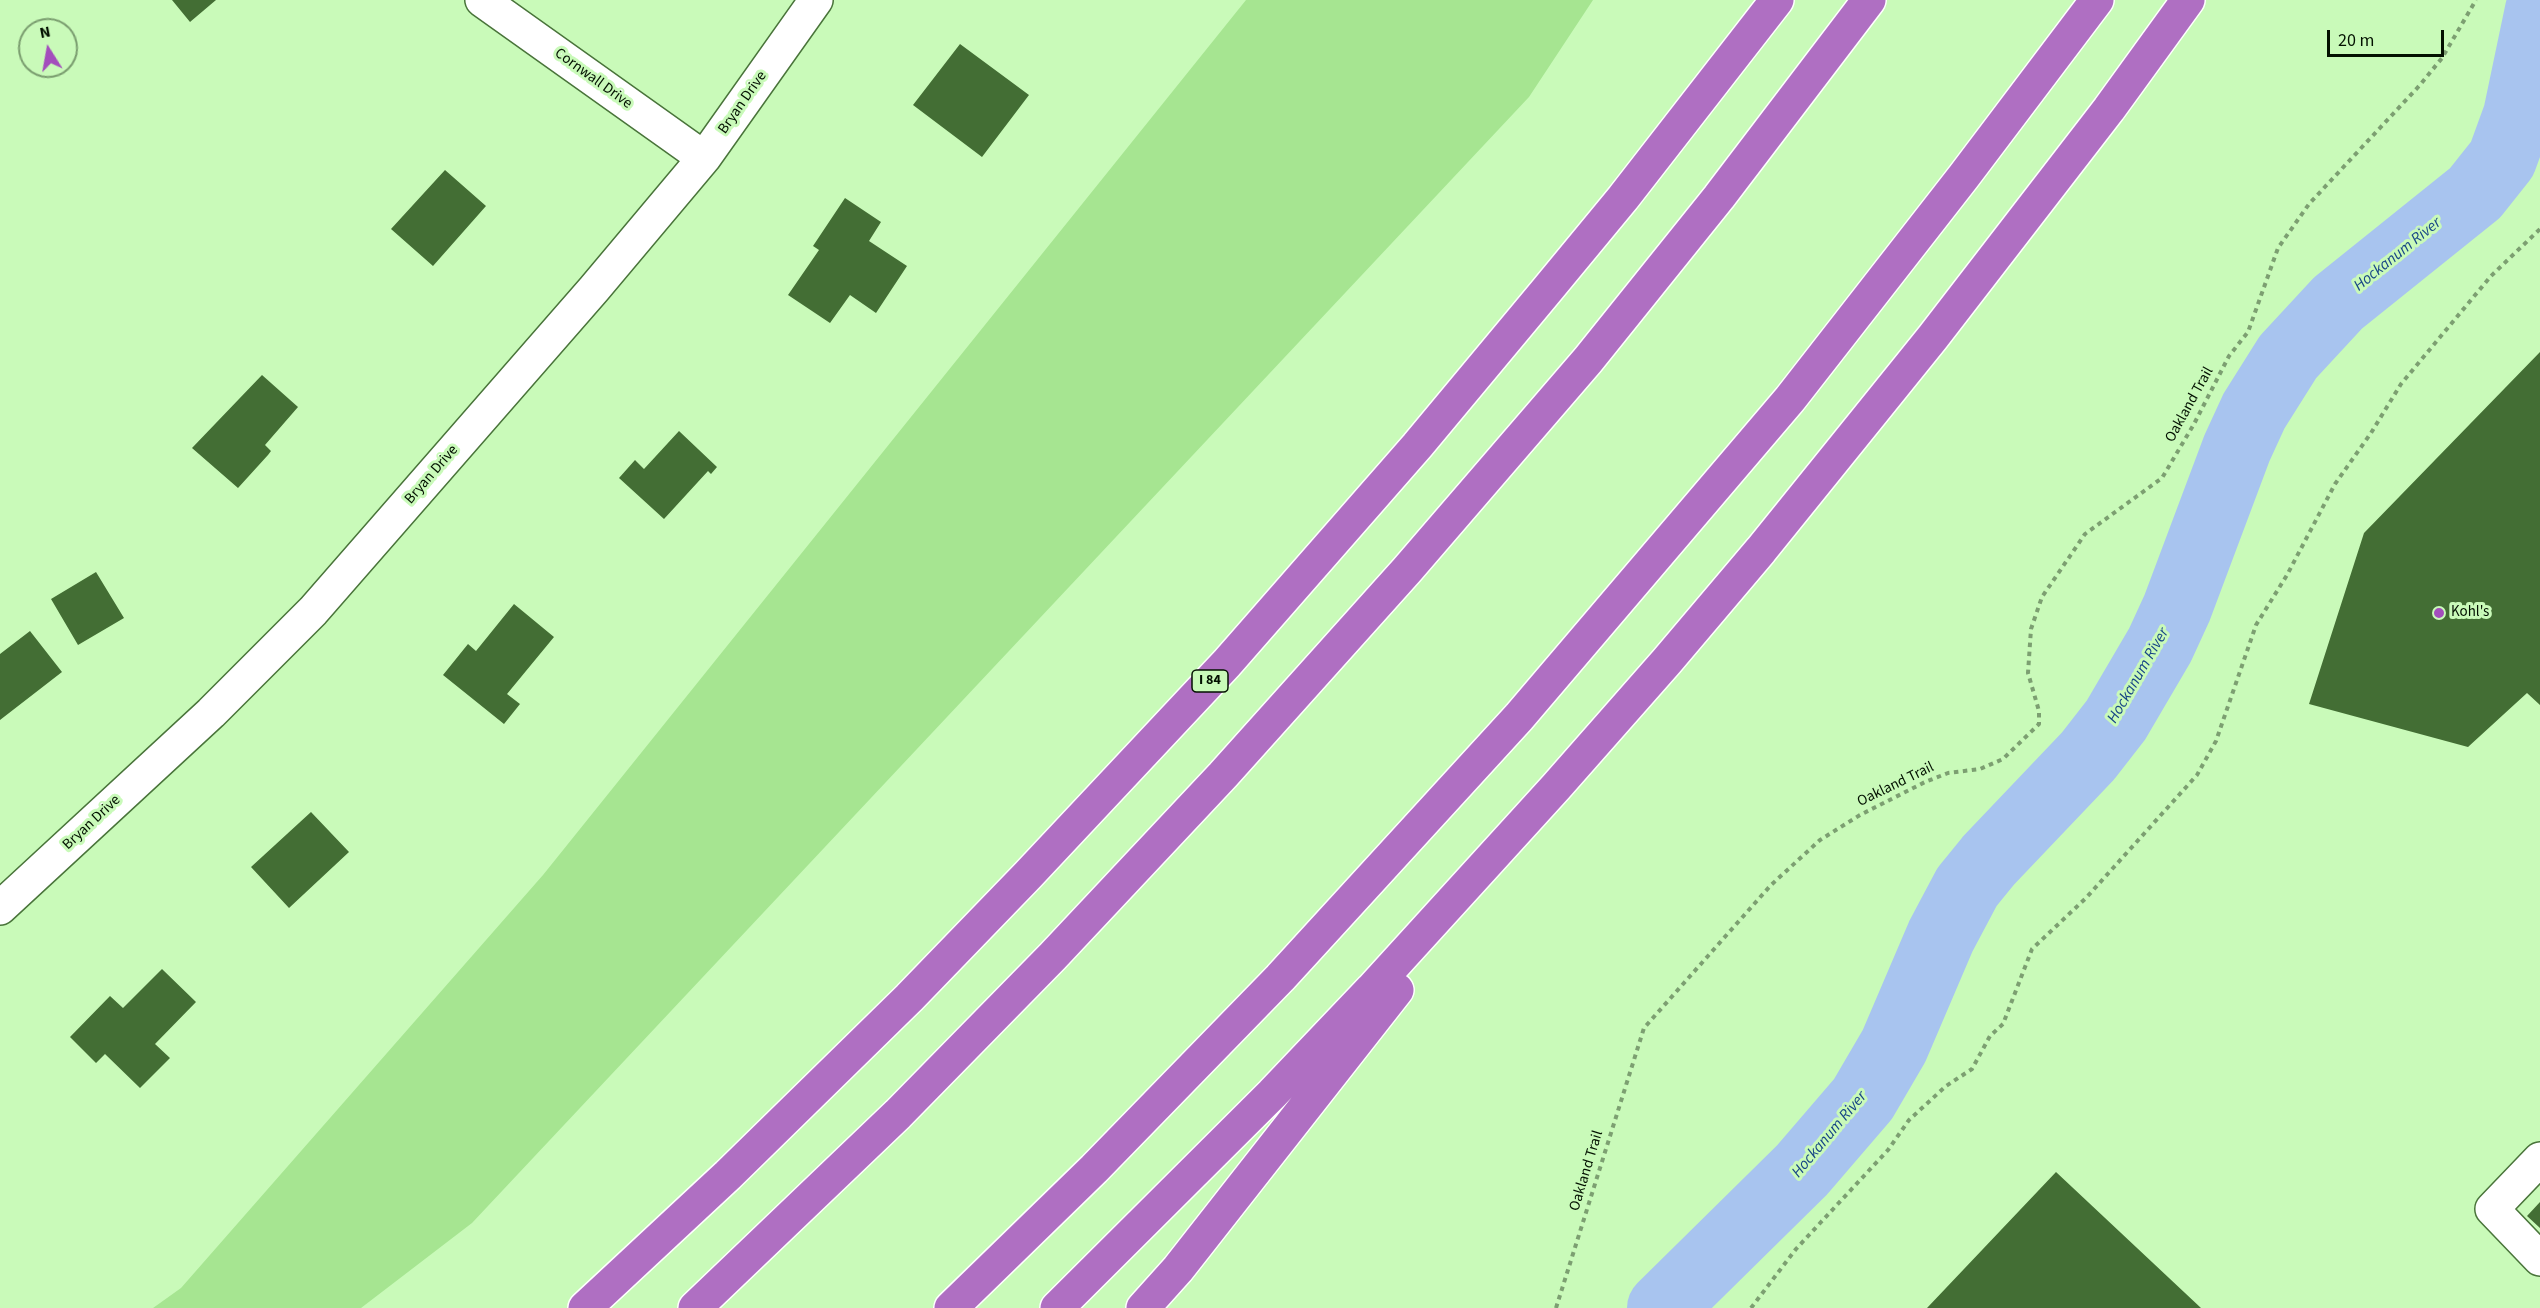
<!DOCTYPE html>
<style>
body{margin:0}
#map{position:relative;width:2540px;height:1308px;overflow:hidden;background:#c9fab9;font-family:"Source Sans 3",sans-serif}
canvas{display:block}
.north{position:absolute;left:18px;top:18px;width:60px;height:60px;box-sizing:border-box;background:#c9fab9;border:2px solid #7a9d6f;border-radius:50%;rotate:349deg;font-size:16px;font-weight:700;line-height:24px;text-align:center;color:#031100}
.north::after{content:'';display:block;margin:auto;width:21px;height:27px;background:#a34ebc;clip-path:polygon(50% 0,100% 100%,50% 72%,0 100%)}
.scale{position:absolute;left:2327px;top:30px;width:117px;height:27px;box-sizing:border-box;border:3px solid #031100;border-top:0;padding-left:8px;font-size:18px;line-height:21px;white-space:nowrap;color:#031100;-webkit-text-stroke:4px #c9fab9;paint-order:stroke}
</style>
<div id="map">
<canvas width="2540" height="1308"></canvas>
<div class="north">N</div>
<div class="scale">20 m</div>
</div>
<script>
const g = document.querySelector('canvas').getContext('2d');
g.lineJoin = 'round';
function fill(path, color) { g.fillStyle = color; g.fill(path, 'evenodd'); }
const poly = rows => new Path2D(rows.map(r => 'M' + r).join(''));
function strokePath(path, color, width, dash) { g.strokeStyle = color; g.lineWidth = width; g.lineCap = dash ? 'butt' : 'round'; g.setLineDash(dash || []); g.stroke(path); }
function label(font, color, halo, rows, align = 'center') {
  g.font = font + ' "Source Sans 3",sans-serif'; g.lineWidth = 6; g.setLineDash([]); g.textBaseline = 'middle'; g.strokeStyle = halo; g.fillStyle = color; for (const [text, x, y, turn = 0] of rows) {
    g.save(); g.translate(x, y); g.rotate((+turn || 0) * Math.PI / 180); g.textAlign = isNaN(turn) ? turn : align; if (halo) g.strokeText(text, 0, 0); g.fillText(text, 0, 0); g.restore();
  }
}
const green = poly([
 [1246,0,1593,0,1529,97,472,1223,361,1308,153,1308,181,1288,543,875]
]);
const river = poly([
 [1662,1308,1802,1170,1863,1099,1894,1046,1941,936,1967,887,1989,860,2088,756,2116,720,2160,645,2177,608,2237,448,2254,411,2288,357,2338,303,2475,193,2502,159,2518,115,2540,10]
]);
const building = poly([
 [172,0,216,0,190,22],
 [960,44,1029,95,982,157,913,105],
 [445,170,486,206,433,266,391,229],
 [845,198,881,222,869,241,907,266,876,313,850,295,830,323,788,295,819,250,813,246],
 [2540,352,2540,705,2527,693,2468,747,2309,704,2364,533],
 [262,375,298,407,265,445,271,451,268,455,238,488,192,448],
 [679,431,717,467,711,474,708,471,664,519,619,478,635,460,644,469],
 [96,572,124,618,78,645,51,599],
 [514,604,554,637,507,694,520,704,504,724,443,675,468,644,476,651],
 [30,631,62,672,0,720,0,654],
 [311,812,349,852,289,908,251,867],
 [162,969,196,1002,155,1044,170,1058,140,1088,105,1054,96,1063,70,1037,110,996,123,1008],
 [2056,1172,2201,1308,1927,1308],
 [2540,1202,2540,1228,2527,1216]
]);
const path = poly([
 [1556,1308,1644,1028,1771,885,1820,840,1860,815,1925,782,1948,773,1980,769,2003,759,2039,724,2039,711,2028,673,2031,629,2042,597,2085,534,2162,478,2194,424,2229,356,2248,332,2278,248,2309,204,2420,85,2442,58,2476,0],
 [1751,1308,1796,1249,1888,1150,1909,1120,1946,1086,1972,1069,1990,1036,2003,1024,2032,949,2086,898,2197,775,2216,741,2256,625,2287,575,2335,484,2371,433,2401,384,2491,276,2540,229]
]);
const minor = poly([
 [482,0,704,158],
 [0,908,211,713,313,611,594,289,704,158,816,0],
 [2540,1159,2492,1209,2540,1259]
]);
const highway = poly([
 [585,1308,728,1175,909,998,1028,875,1227,663,1417,446,1547,290,1623,198,1777,0],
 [695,1308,898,1114,1053,956,1223,775,1407,570,1588,360,1719,197,1869,0],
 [951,1308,1094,1169,1280,978,1519,717,1790,399,1964,176,2097,0],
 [1057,1308,1272,1094,1372,989,1556,787,1667,661,1761,550,1933,337,2109,109,2188,0],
 [1143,1308,1178,1269,1397,990]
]);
const markers = [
 [2439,613,6,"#a34ebc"]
];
const shields = [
 [1210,681,36]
];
const shieldNames = [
 ["I 84",1210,681]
];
const streetNames = [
 ["Cornwall Drive",593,79,36],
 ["Bryan Drive",743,103,-55],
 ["Oakland Trail",2190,405,-61],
 ["Bryan Drive",432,475,-49],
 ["Oakland Trail",1896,785,-26],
 ["Bryan Drive",92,823,-43],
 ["Oakland Trail",1587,1171,-73]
];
const poiNames = [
 ["Kohl's",2451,613]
];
const waterNames = [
 ["Hockanum River",2398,255,-39],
 ["Hockanum River",2139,676,-60],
 ["Hockanum River",1830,1135,-50]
];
fill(green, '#a6e591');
strokePath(river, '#a8c4ef', 70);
fill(building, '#436e34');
strokePath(minor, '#49743a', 36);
strokePath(highway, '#fff', 36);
strokePath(path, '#7c9f71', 4, [4.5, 4.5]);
strokePath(minor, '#fff', 33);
strokePath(highway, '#af6fc2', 33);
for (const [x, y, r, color] of markers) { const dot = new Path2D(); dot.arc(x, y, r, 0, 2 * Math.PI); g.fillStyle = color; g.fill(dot); strokePath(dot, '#c9fab9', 2); }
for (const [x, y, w] of shields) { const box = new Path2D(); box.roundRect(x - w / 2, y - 11, w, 22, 4.5); g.fillStyle = '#c9fab9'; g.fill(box); strokePath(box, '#031100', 1.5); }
label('bold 14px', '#031100', null, shieldNames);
label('15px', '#031100', '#c9fab9', streetNames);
label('15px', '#031100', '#c9fab9', poiNames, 'left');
label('italic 16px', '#174586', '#c9fab9', waterNames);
</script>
